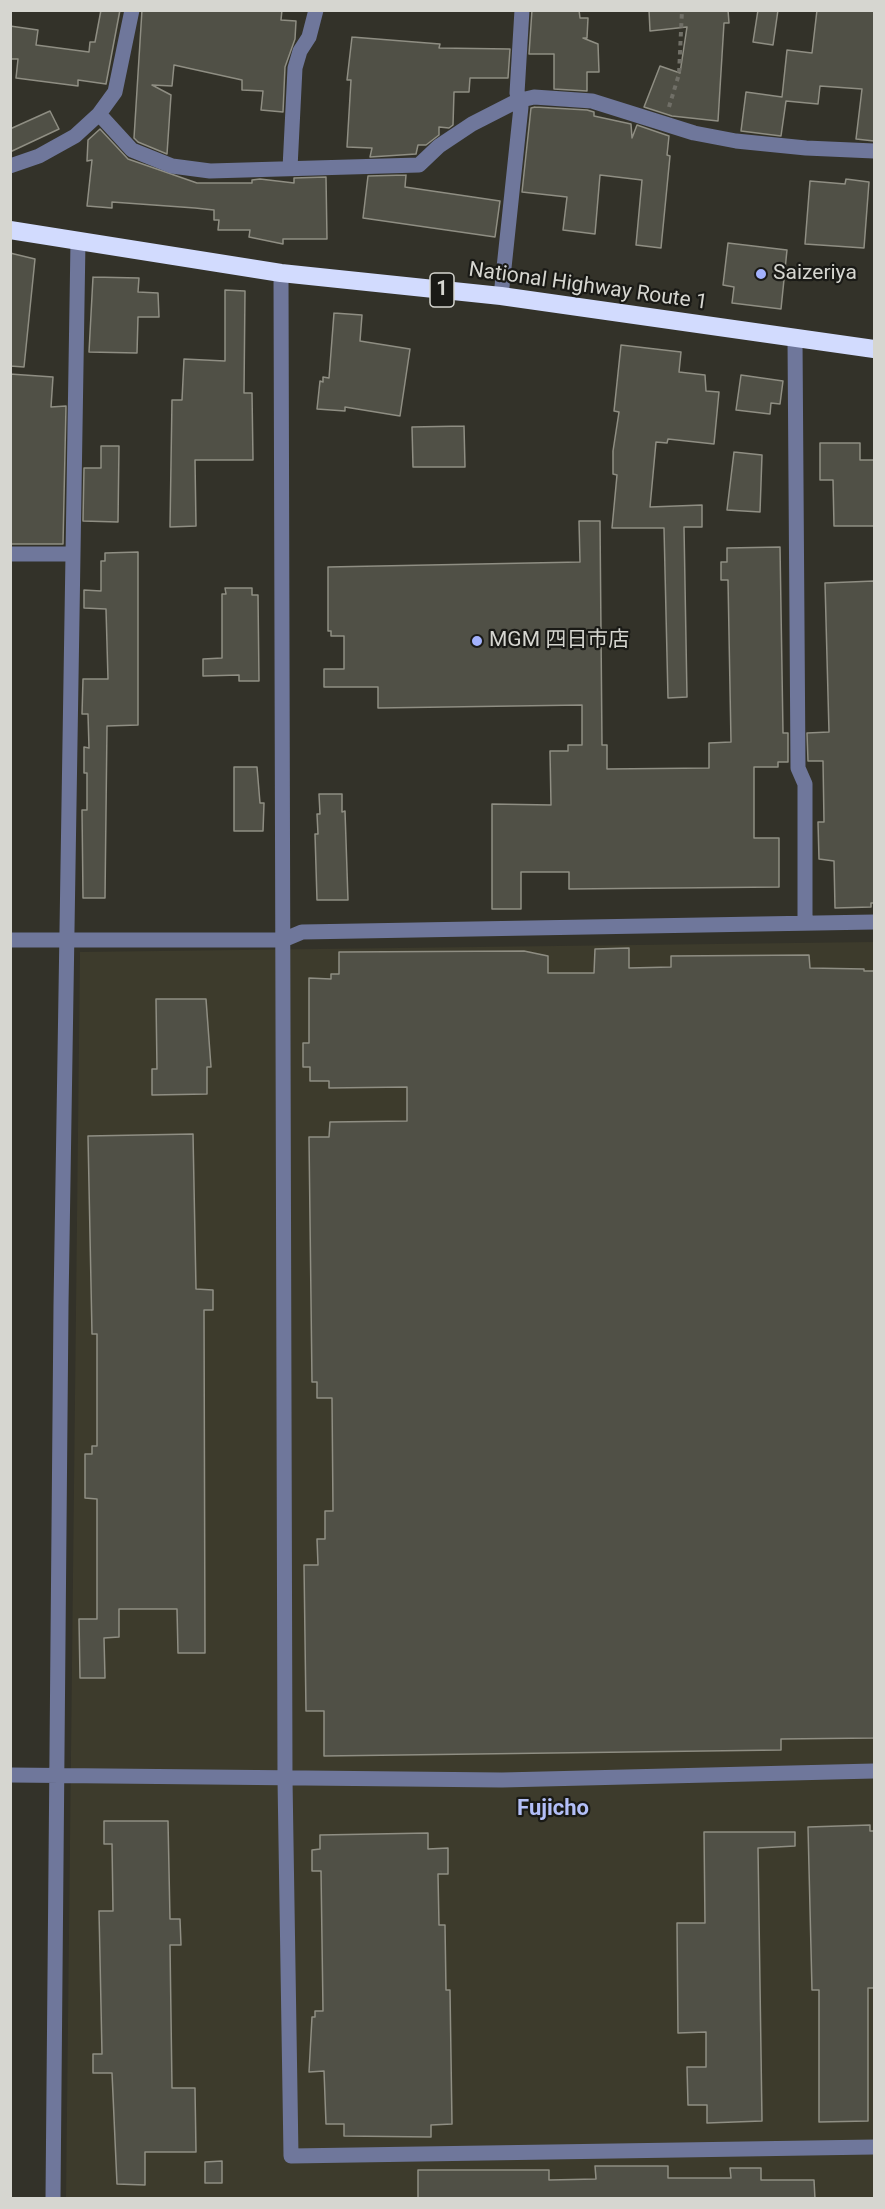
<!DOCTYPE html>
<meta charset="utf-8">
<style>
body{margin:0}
#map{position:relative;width:885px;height:2209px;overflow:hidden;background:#333229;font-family:Roboto,sans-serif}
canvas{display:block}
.frame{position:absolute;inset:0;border:12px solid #d6d6d0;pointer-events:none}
</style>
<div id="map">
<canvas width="885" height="2209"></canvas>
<div class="frame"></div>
</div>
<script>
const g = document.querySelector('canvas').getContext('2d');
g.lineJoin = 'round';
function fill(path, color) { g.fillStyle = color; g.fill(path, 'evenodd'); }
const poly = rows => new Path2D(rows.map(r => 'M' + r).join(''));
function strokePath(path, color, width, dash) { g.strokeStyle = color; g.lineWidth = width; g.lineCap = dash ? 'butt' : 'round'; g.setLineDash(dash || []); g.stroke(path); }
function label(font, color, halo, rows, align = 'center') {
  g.font = font + ' Roboto,"Noto Sans JP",sans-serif'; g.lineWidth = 4.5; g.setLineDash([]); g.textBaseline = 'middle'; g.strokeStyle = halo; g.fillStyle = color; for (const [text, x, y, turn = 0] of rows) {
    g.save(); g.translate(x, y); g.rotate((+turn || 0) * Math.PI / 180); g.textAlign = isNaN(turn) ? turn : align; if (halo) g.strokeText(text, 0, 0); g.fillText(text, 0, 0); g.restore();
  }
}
const built = poly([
 [874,942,874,2198,66,2198,80,952]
]);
const building = poly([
 [101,10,120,10,106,84,78,80,78,86,16,78,18,59,10,59,10,26,38,30,36,45,89,52,90,42,95,42,101,10],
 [142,10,282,10,281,20,296,21,295,39,285,67,283,112,261,110,263,91,242,90,242,80,174,65,172,86,152,85,171,95,167,154,138,142,134,138,142,10],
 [532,10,579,10,580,18,588,18,587,38,583,38,598,44,599,72,587,72,587,91,554,89,554,54,529,54,532,10],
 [649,10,728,10,729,23,724,23,718,121,672,116,644,107,660,66,680,73,687,27,650,31,649,10],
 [758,10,778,10,773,45,753,42,758,10],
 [817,10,874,10,874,141,856,139,862,89,820,86,818,104,786,101,781,136,741,131,746,92,782,97,787,50,812,53,817,10],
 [352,37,440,44,439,48,510,49,508,78,470,78,469,92,454,92,453,125,449,128,439,127,439,135,426,145,418,145,416,154,370,157,372,148,347,147,351,80,347,80,352,37],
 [535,107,587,110,594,112,594,116,631,124,632,138,637,125,669,136,667,155,670,156,661,248,636,245,642,180,600,175,595,234,563,230,567,197,522,192,531,108,535,107],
 [50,111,59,129,10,152,10,129,50,111],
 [100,129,128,159,197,183,252,183,252,180,260,179,294,183,294,178,326,177,327,239,283,239,283,244,249,237,250,230,218,230,219,220,214,220,214,210,195,208,112,202,112,208,87,206,92,160,87,161,88,140,100,129],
 [406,175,405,187,500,201,495,237,363,218,368,176,406,175],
 [846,179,869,182,864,248,805,244,810,181,845,184,846,179],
 [728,243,787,250,781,309,732,303,734,287,723,285,728,243],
 [10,253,35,259,24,367,10,366,10,253],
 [93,277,139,278,138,292,158,293,159,317,138,317,137,353,89,352,93,277],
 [225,290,245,291,244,393,252,393,253,460,195,460,196,526,170,527,172,400,182,400,184,359,225,361,225,290],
 [334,313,362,315,360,341,410,349,400,416,345,407,345,411,317,409,320,381,323,382,323,377,329,378,334,313],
 [621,345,681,352,679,372,705,375,706,391,719,392,714,444,668,439,667,443,656,442,650,507,702,505,702,527,684,527,687,697,668,698,664,528,612,528,617,475,613,474,613,451,619,412,614,411,621,345],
 [10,374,53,377,51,407,66,406,63,544,10,544,10,374],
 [741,375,783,381,780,404,771,403,770,414,736,410,741,375],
 [464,426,465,467,413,467,412,427,464,426],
 [820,443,860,443,860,460,874,460,874,526,834,526,833,480,820,480,820,443],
 [101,446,119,446,118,522,83,521,84,468,101,468,101,446],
 [734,452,762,455,760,512,727,510,734,452],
 [579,521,600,521,602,745,607,745,607,769,709,768,709,743,731,742,728,580,721,580,721,562,727,562,727,548,780,547,783,733,788,733,788,762,778,762,778,767,754,767,754,838,779,838,779,887,569,889,569,872,521,872,521,909,492,909,492,804,551,805,550,751,568,751,568,745,582,745,582,705,378,708,378,687,324,687,324,669,344,669,344,636,331,636,331,631,328,631,328,567,580,562,579,521],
 [138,552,138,725,107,726,105,898,83,898,82,810,87,810,87,773,84,773,84,747,89,748,88,714,82,714,83,679,108,679,106,609,84,608,84,590,101,591,101,561,105,561,105,553,138,552],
 [874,581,874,903,871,903,871,907,835,908,834,861,819,859,818,822,824,822,823,761,808,761,807,733,829,732,825,583,874,581],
 [225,588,252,588,252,595,258,595,259,681,239,681,239,675,203,676,203,659,222,658,222,594,226,594,225,588],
 [234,767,257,767,260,803,264,803,263,831,234,831,234,767],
 [319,794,342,794,342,812,345,811,348,900,317,900,315,834,318,834,317,814,320,814,319,794],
 [629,948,629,968,671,967,671,956,809,955,810,968,864,969,864,971,874,971,874,1738,781,1739,781,1750,324,1756,324,1711,306,1711,304,1565,318,1565,317,1539,325,1539,325,1511,333,1511,332,1398,317,1398,317,1382,312,1382,309,1137,329,1137,330,1122,407,1121,407,1087,329,1088,329,1081,310,1081,310,1067,303,1067,303,1043,309,1043,309,978,331,979,331,974,339,974,339,952,524,951,548,956,548,973,594,973,595,949,629,948],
 [156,999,206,999,211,1067,207,1067,207,1094,152,1095,152,1069,157,1069,156,999],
 [193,1134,196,1289,213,1290,213,1310,204,1310,205,1653,178,1653,177,1609,119,1609,119,1637,104,1638,105,1678,80,1678,79,1619,97,1619,97,1499,85,1498,85,1454,92,1454,92,1446,97,1446,97,1334,92,1334,88,1136,193,1134],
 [104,1821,168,1821,170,1919,180,1919,181,1945,170,1945,172,2088,195,2088,196,2152,145,2152,145,2185,117,2184,112,2073,93,2073,93,2054,102,2054,99,1911,113,1911,112,1844,104,1844,104,1821],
 [870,1825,870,1831,874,1831,874,1988,868,1988,868,2121,819,2122,819,1990,812,1990,808,1827,870,1825],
 [704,1832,795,1832,795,1846,758,1848,762,2121,707,2123,707,2105,688,2105,687,2067,706,2067,706,2032,678,2033,677,1923,705,1923,704,1832],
 [428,1833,428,1849,448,1848,448,1874,438,1874,439,1925,445,1925,446,1990,450,1990,452,2124,431,2125,431,2137,344,2136,344,2124,326,2124,324,2071,309,2072,312,2017,315,2017,315,2011,323,2011,321,1871,312,1871,312,1850,320,1849,320,1835,428,1833],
 [222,2161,222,2183,205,2183,205,2162,222,2161],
 [595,2166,668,2166,668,2178,731,2178,730,2168,761,2168,761,2180,814,2180,815,2199,418,2199,418,2170,549,2170,549,2180,596,2179,595,2166]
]);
const path = poly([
 [669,107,679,74,682,10]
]);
const minor = poly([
 [99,114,132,150,172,166,210,171,419,165,439,146,472,124,517,101,534,97,592,101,694,133,736,141,806,148,874,151],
 [10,166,39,156,75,136,99,114,115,92,132,10],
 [290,168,295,68,300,51,309,37,316,10],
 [281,273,285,1779,291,2156,874,2147],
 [501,296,521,107,517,93,522,10],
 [795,339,798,768,805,784,805,923],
 [10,554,72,554],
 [10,940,283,940,302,932,874,922],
 [10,1775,502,1780,874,1771],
 [53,2198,61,1305,78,241]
]);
const highway = poly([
 [10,230,281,273,501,296,874,349]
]);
const markers = [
 [761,274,6,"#a3b2fd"],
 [477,641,6,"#a3b2fd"]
];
const shields = [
 [442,290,24]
];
const shieldNames = [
 ["1",442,290]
];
const poiNames = [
 ["Saizeriya",773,274],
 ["MGM 四日市店",489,641]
];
const streetNames = [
 ["National Highway Route 1",588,287,8]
];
const neighbourhoodNames = [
 ["Fujicho",553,1809]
];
fill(built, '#3d3b2c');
fill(building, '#505046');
strokePath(building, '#8f8e83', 1.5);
strokePath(path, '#706f67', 4, [4.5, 4.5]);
strokePath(minor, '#6f779b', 15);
strokePath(highway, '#d2dbfe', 18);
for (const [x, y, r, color] of markers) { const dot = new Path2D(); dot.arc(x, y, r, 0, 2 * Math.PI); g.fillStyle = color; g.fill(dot); strokePath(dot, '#1a1a16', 2); }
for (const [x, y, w] of shields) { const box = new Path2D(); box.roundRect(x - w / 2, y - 17, w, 34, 4.5); g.fillStyle = '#1a1a16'; g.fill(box); strokePath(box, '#d6d6d0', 1.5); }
label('bold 20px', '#d6d6d0', null, shieldNames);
label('21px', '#d6d6d0', '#1a1a16', poiNames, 'left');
label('21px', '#d6d6d0', '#1a1a16', streetNames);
label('bold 22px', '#b3bff7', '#1a1a16', neighbourhoodNames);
</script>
